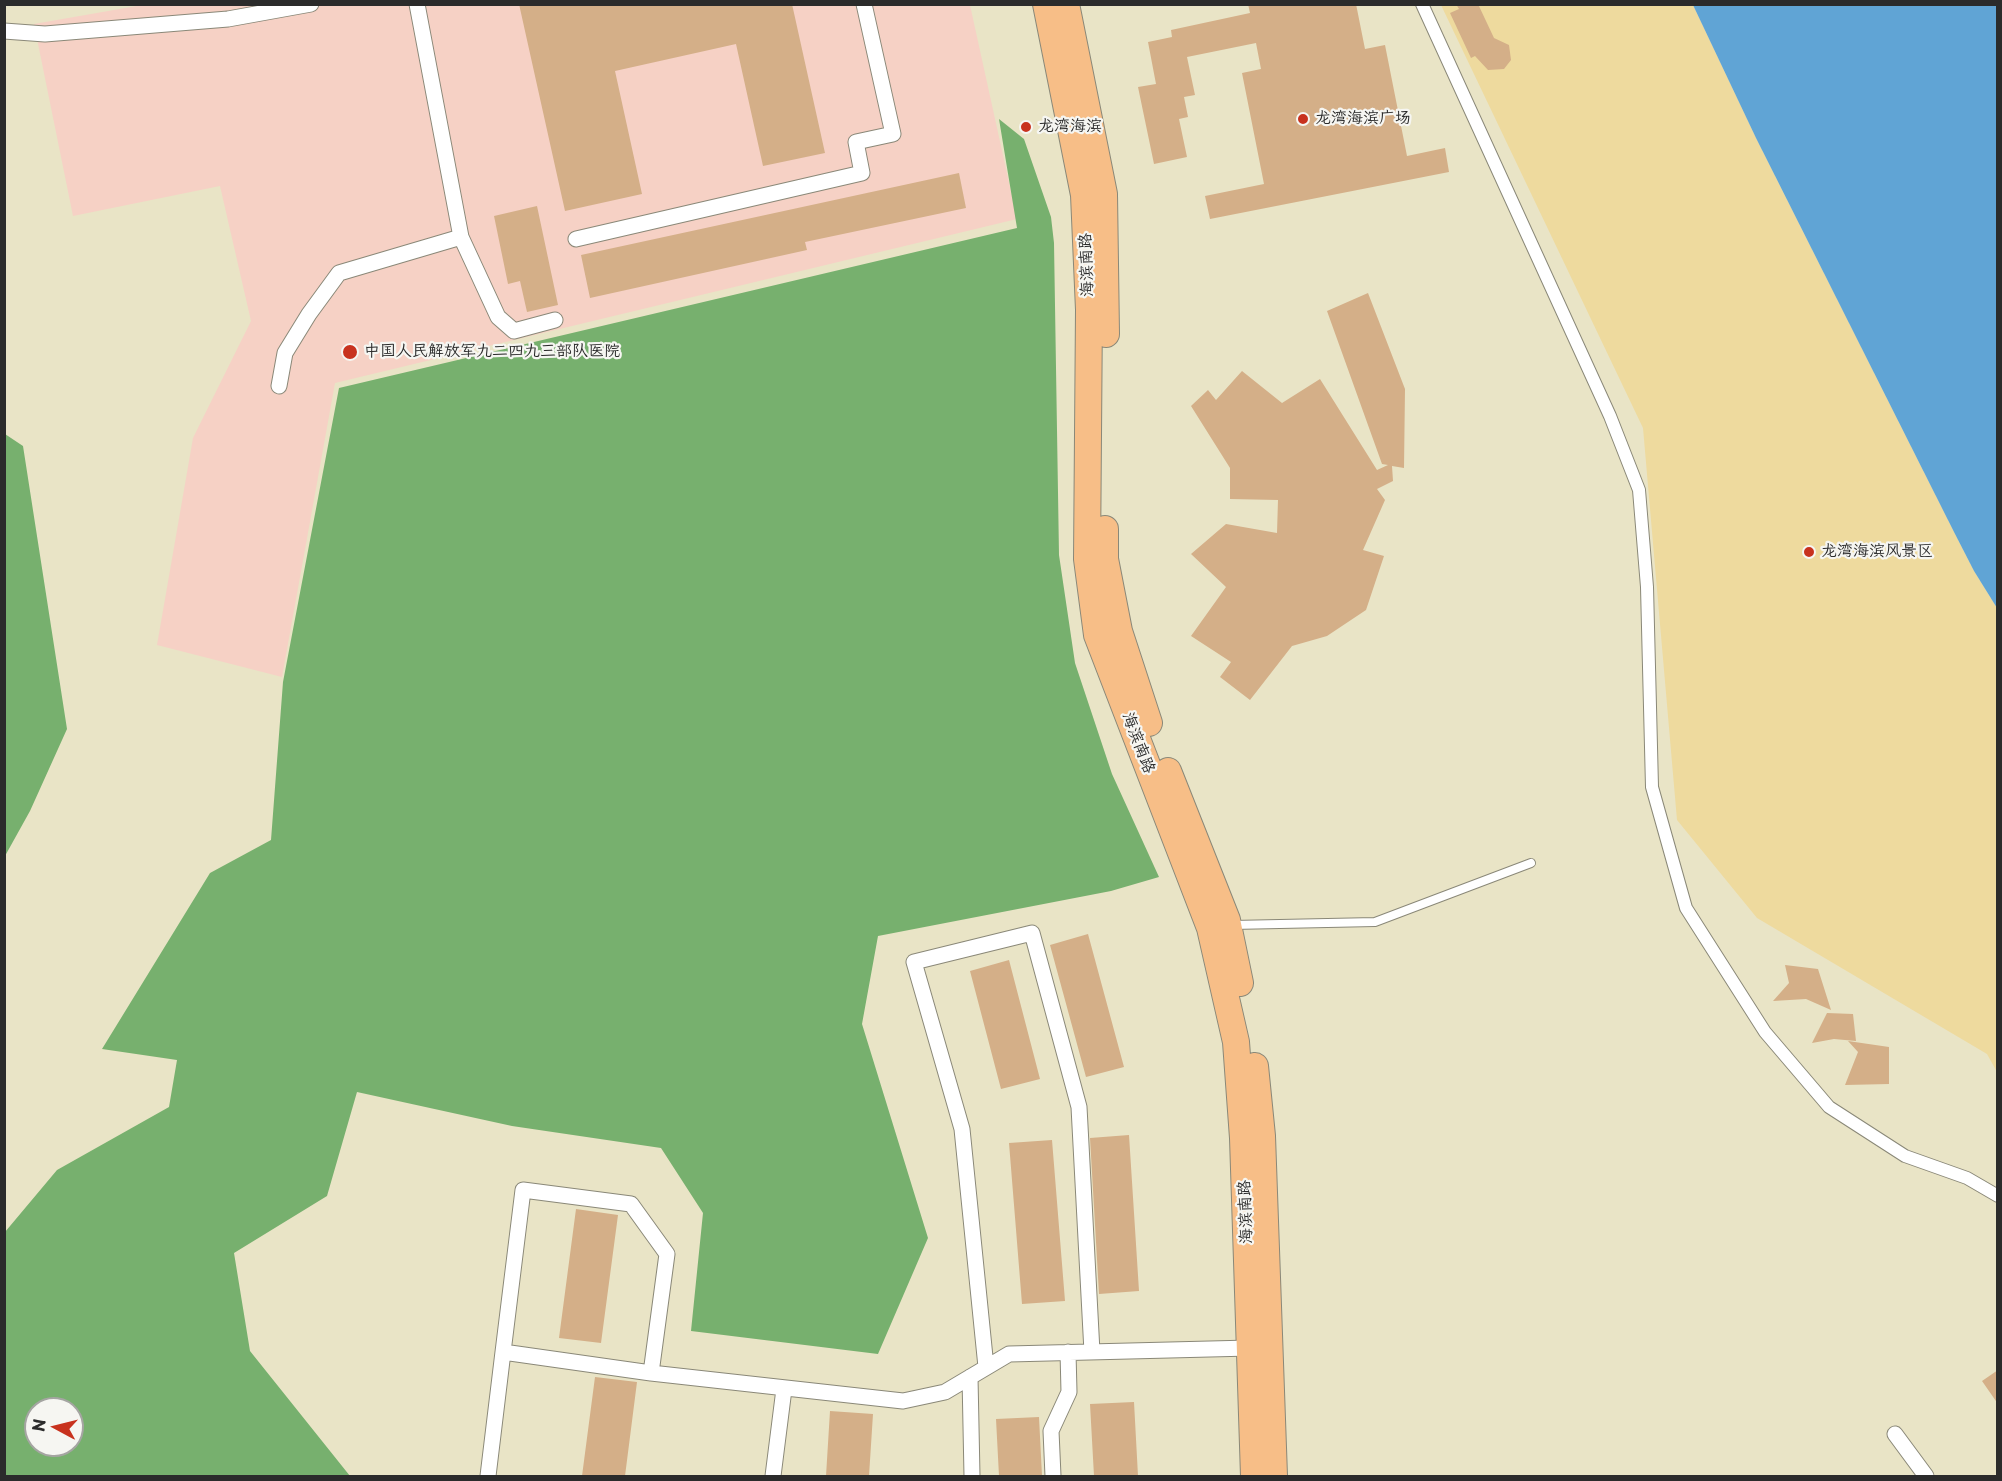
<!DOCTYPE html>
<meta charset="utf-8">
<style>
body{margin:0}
#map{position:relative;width:2002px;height:1481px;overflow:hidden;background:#e9e4c6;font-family:"Playpen Sans",sans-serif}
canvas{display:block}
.frame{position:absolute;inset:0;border:6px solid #2b2b2b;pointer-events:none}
.north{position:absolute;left:24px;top:1397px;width:60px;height:60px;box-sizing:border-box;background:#f6f6f2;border:2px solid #a5a5a2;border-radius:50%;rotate:277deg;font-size:16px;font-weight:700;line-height:24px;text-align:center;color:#2b2b2b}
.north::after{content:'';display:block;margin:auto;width:21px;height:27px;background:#c8321e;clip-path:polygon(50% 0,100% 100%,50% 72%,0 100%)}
</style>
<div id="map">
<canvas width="2002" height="1481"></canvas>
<div class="frame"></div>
<div class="north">N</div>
</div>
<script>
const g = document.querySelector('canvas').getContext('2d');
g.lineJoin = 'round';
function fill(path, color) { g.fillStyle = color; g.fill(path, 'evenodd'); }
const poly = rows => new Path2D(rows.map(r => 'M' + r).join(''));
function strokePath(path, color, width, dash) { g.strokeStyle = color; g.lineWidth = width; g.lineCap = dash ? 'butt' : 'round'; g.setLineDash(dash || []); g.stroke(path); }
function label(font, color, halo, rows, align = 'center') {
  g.font = font + ' "Playpen Sans","LXGW WenKai TC",sans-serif'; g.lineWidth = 4.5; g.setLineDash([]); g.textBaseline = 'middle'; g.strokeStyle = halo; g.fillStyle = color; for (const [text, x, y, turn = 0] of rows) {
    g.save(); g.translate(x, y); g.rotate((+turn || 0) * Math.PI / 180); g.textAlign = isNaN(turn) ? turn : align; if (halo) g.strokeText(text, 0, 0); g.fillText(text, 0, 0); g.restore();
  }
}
const built = poly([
 [148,4,970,5,1017,219,335,383,282,677,157,645,193,438,251,321,220,186,73,216,34,24]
]);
const forest = poly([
 [999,119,1024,139,1051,217,1054,243,1059,555,1075,663,1112,774,1159,877,1111,891,878,936,862,1024,928,1238,878,1354,691,1331,703,1213,661,1148,512,1126,357,1092,327,1196,234,1253,250,1351,350,1476,5,1476,5,1232,57,1170,169,1107,177,1060,102,1049,210,873,271,840,283,682,339,388,1017,228],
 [36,1409,72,1409,72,1445,36,1445],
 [5,434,23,446,67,729,30,811,5,856]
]);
const sand = poly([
 [1441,5,1693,5,1756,138,1954,532,1974,571,1997,608,1997,1072,1987,1054,1757,918,1677,820,1643,428]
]);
const water = poly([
 [1693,5,1997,5,1997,608,1974,571,1954,532,1756,138]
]);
const building = poly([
 [519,4,792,4,825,153,763,166,736,44,615,71,642,194,565,211],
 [1248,4,1356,4,1365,49,1385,45,1407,156,1445,148,1449,172,1210,219,1205,196,1264,184,1242,73,1261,69,1256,43,1187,57,1195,95,1184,97,1188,117,1179,119,1187,157,1154,164,1138,87,1156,84,1148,42,1172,37,1171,30,1250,13],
 [1456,4,1478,4,1494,38,1509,45,1511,60,1504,69,1488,70,1475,56,1471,58,1450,13,1459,9],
 [959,173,966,208,805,242,807,250,590,298,581,255],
 [537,206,558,305,527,312,520,281,508,284,494,216],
 [1368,293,1405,389,1404,468,1392,466,1393,481,1377,489,1385,500,1363,550,1384,556,1366,610,1327,636,1292,646,1250,700,1220,677,1231,662,1191,636,1226,587,1191,554,1226,524,1277,533,1278,500,1230,499,1230,468,1191,406,1208,390,1216,400,1242,371,1282,403,1320,379,1377,470,1388,465,1382,464,1327,311],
 [1088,934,1124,1067,1086,1077,1050,945],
 [1009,960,1040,1079,1001,1089,970,971],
 [1785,965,1818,969,1831,1010,1806,999,1773,1001,1789,983],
 [1827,1013,1853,1014,1856,1041,1834,1039,1812,1043],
 [1848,1041,1889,1047,1889,1084,1845,1085,1858,1052],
 [1129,1135,1139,1291,1099,1294,1090,1138],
 [1052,1140,1065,1301,1022,1304,1009,1143],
 [576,1209,618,1215,601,1343,559,1338],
 [1998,1370,1998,1404,1982,1381],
 [595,1377,637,1382,625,1476,582,1476],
 [1134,1402,1138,1476,1094,1476,1090,1404],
 [830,1411,873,1414,869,1476,826,1476],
 [1039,1417,1042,1476,999,1476,996,1419]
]);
const service = poly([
 [1232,925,1375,922,1531,863]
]);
const pedestrian = poly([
 [1422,4,1610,416,1639,490,1647,587,1652,787,1686,908,1765,1032,1829,1107,1905,1156,1967,1178,1998,1196]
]);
const minor = poly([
 [417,4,461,237,498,317,514,331,555,320],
 [4,31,45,34,228,19,311,4],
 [576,239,862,173,856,142,893,134,864,4],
 [279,386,285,353,309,314,339,273,461,237],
 [503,1352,523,1190,631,1204,667,1254,651,1373],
 [986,1367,962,1129,914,962,1032,933,1079,1107,1092,1352],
 [970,1377,972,1476],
 [1895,1434,1926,1476],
 [488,1476,503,1352,651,1373,903,1401,945,1392,1009,1354,1250,1348],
 [773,1476,784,1389],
 [1053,1476,1051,1431,1069,1392,1068,1352]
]);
const trunk = poly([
 [1046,4,1084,195,1089,310,1087,559,1097,635,1210,928,1236,1042,1243,1138,1254,1476],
 [1066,4,1104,194,1106,334],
 [1105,529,1105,559,1119,631,1149,723],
 [1168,771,1227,920,1240,983],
 [1255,1066,1262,1136,1274,1476]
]);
const markers = [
 [1303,119,6,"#c8321e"],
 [1026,127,6,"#c8321e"],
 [350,352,8,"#c8321e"],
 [1809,552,6,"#c8321e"]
];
const poiNames = [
 ["龙湾海滨广场",1315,119],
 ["龙湾海滨",1038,127],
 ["中国人民解放军九二四九三部队医院",364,352],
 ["龙湾海滨风景区",1821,552]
];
const streetNames = [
 ["海滨南路",1087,265,-92],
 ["海滨南路",1138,743,69],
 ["海滨南路",1246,1212,-92]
];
fill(built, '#f6d1c5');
fill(forest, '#77b06e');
fill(sand, '#eeda9e');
fill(water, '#60a4d5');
fill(building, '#d4af88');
strokePath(service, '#8a8878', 10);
strokePath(pedestrian, '#8a8878', 14);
strokePath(minor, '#8a8878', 17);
strokePath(trunk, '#8a8878', 28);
strokePath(service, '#fff', 8);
strokePath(pedestrian, '#fff', 12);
strokePath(minor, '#fff', 15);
strokePath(trunk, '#f7be87', 26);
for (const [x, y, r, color] of markers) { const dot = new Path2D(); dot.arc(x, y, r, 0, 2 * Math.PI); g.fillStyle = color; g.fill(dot); strokePath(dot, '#f6f6f2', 2); }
label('16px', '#2b2b2b', '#f6f6f2', poiNames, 'left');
label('16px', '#2b2b2b', '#f6f6f2', streetNames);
</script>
